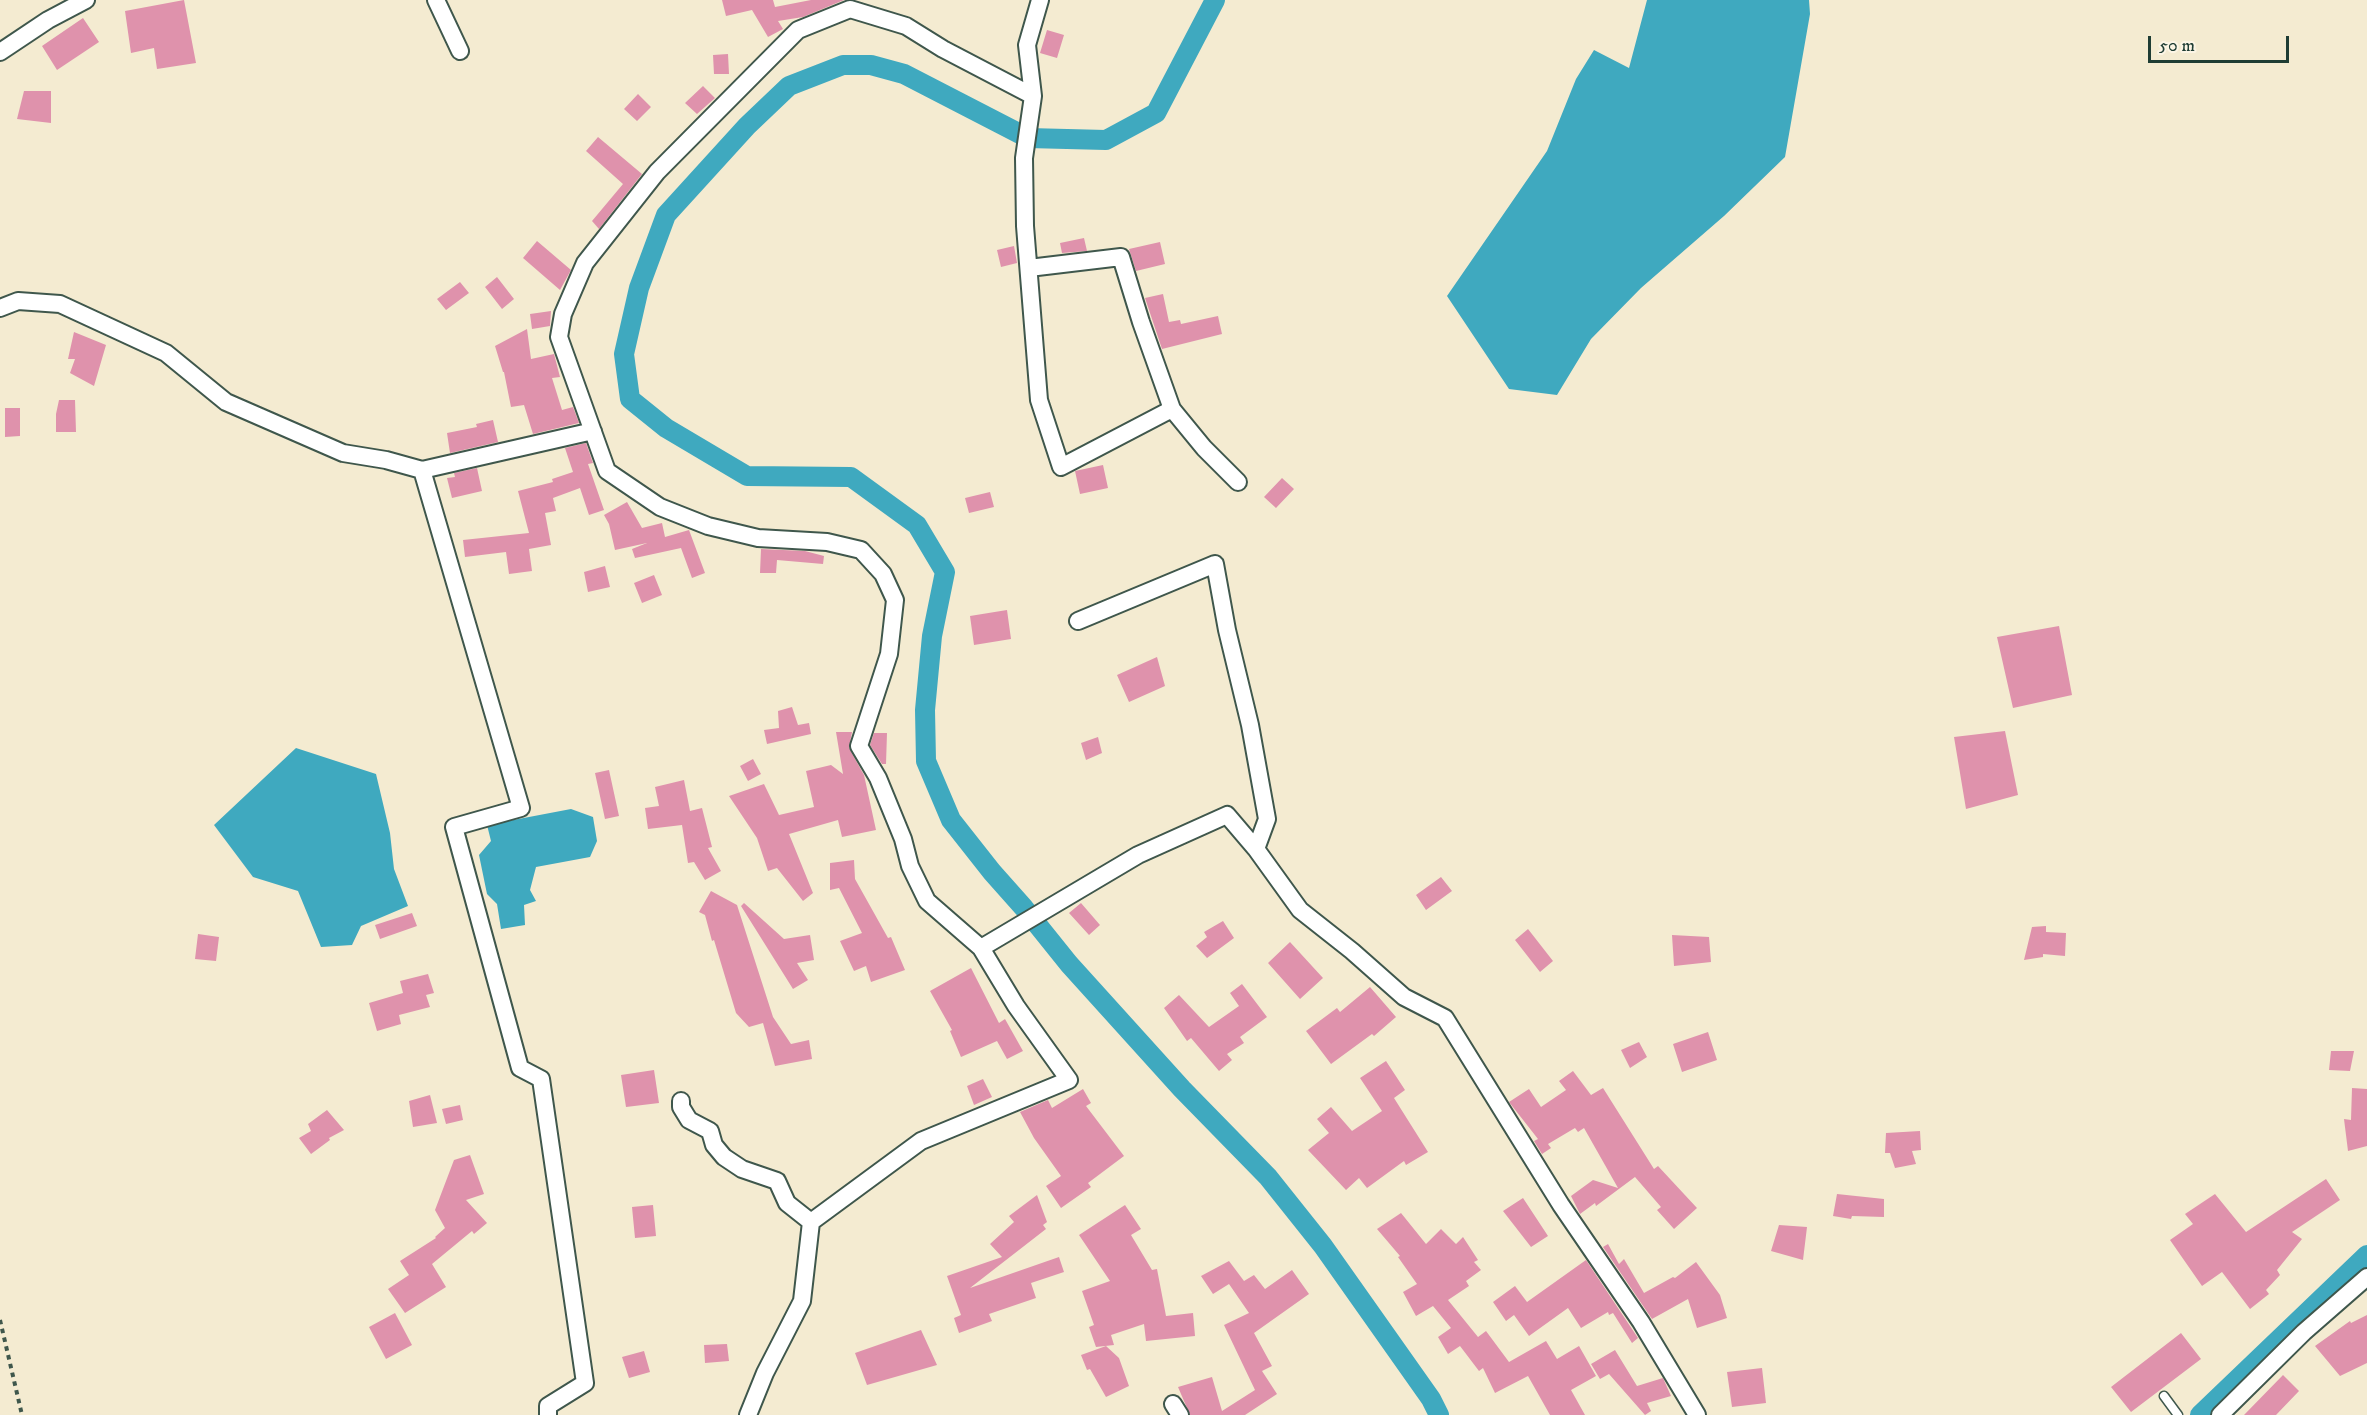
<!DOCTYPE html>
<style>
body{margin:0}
#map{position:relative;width:2367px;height:1415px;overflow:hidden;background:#f4ebd1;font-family:"IM FELL DW Pica",serif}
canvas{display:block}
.scale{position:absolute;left:2148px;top:36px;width:141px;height:27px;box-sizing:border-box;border:3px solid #1f3d34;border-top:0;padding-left:8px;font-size:18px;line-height:21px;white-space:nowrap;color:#1f3d34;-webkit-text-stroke:4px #fcf5e5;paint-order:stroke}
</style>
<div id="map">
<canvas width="2367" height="1415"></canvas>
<div class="scale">50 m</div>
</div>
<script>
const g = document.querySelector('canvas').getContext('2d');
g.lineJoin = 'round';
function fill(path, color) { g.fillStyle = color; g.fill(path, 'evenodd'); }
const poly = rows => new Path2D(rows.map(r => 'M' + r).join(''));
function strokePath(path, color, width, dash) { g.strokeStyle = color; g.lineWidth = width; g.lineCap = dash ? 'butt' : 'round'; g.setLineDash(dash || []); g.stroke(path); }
const water = poly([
 [1647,0,1809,0,1810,14,1785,157,1724,216,1641,288,1591,339,1557,395,1509,389,1447,296,1547,151,1576,79,1594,50,1629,68],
 [296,748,376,774,390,833,394,869,408,906,361,926,352,945,321,947,298,891,253,877,214,825],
 [571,809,593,817,597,841,590,857,536,867,530,890,536,901,524,905,525,925,501,929,497,904,487,894,479,855,491,841,487,825]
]);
const canal = poly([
 [1215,0,1156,113,1106,140,1028,138,904,74,871,65,843,65,789,86,747,126,666,215,639,288,624,354,630,399,666,428,747,476,851,477,917,525,945,572,932,636,925,710,926,761,951,820,992,872,1024,908,1069,964,1182,1089,1268,1177,1323,1246,1431,1399,1439,1415],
 [2200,1415,2367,1255]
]);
const building = poly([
 [184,0,196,63,157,69,154,48,131,53,125,11],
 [722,0,773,0,775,7,811,0,844,0,803,17,778,21,783,29,768,37,752,10,726,16],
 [83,18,99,42,57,70,42,46],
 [1047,30,1064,35,1057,58,1040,53],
 [728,54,729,74,714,74,713,55],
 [703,86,715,98,697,114,685,103],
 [24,91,51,91,51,123,17,119],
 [638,94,651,107,637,121,624,109],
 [598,137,642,174,599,229,592,221,623,184,586,151],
 [1084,238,1087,251,1062,253,1060,243],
 [537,241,571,270,560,290,523,258],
 [1160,242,1165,264,1136,271,1129,249],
 [1014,246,1017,263,1001,267,997,250],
 [497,277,514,299,502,309,485,287],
 [460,282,469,293,446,310,437,299],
 [1163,294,1169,322,1180,320,1181,324,1218,316,1222,334,1162,349,1145,298],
 [551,311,550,326,532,329,530,314],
 [527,329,531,359,554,354,560,377,552,378,562,410,573,407,579,423,533,434,524,405,511,407,504,372,503,372,495,346],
 [74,332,106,345,94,386,70,373,75,359,68,359],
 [59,400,75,400,76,432,56,432,56,414],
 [5,408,20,408,20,436,5,437],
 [493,420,498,442,450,453,447,433,477,427,476,424],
 [586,443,593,463,588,464,604,510,589,515,580,488,553,498,556,511,545,513,551,545,529,549,532,571,509,574,506,552,465,557,463,540,529,533,518,491,553,482,552,479,573,472,565,448],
 [1103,465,1108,488,1080,494,1075,471],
 [477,468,482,491,452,498,447,478,455,477,454,473],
 [1282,478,1294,489,1276,508,1264,497],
 [990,492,994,507,969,513,965,498],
 [627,502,642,528,662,523,665,537,689,530,705,573,692,578,681,548,635,558,632,549,647,543,615,550,609,524,604,515],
 [761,549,805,551,824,556,823,564,777,560,776,573,760,573],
 [605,566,610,587,588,592,584,572],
 [654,575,662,595,642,603,634,583],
 [1007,610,1011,639,974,645,970,616],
 [2059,626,2072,695,2013,708,1997,637],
 [1157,657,1165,686,1129,702,1117,675],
 [792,707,798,725,809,723,811,734,767,744,764,730,779,728,778,711],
 [2005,731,2018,795,1966,809,1954,737],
 [836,732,852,732,849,748,864,775,876,830,842,837,838,820,789,834,813,893,803,901,777,868,768,871,757,838,729,796,764,784,779,815,814,807,806,771,831,765,843,774],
 [874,733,887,733,886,764,882,764,870,745],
 [1098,737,1102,753,1086,760,1081,743],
 [753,759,761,774,748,781,740,766],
 [609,770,619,816,605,819,595,773],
 [684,780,690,811,702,808,712,847,708,848,721,871,705,880,694,862,688,863,682,825,648,829,645,808,659,806,655,787],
 [854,860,855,879,888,938,891,937,905,970,871,982,866,966,854,971,840,941,862,933,839,888,830,890,830,863],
 [1441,877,1452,891,1426,910,1416,895],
 [711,891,737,905,773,1017,791,1044,809,1040,812,1059,775,1066,763,1023,749,1027,736,1013,714,940,712,941,705,915,699,912],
 [744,903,784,939,810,935,814,960,797,963,808,980,793,989,741,906],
 [1081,903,1100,925,1089,935,1069,913],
 [412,913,417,926,380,939,375,925],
 [1223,921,1234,938,1207,958,1196,946,1207,937,1204,932],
 [2046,926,2046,932,2066,933,2065,956,2043,954,2043,957,2024,960,2032,927],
 [1528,929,1553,961,1540,972,1515,940],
 [198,934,219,937,216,961,195,959],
 [1672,935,1709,937,1711,962,1674,966],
 [1290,942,1323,978,1300,999,1268,963],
 [971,968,999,1023,1005,1019,1023,1051,1007,1059,997,1041,961,1057,950,1031,952,1030,930,991],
 [428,974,434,993,426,995,430,1007,399,1015,401,1024,377,1031,369,1003,403,993,400,981],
 [1242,984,1267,1017,1240,1037,1244,1043,1227,1054,1232,1060,1219,1071,1191,1038,1187,1041,1164,1008,1179,995,1209,1027,1239,1006,1230,993],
 [1370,987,1396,1017,1374,1036,1372,1034,1331,1064,1306,1031,1337,1008,1340,1012],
 [1708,1032,1717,1060,1682,1072,1673,1044],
 [1639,1042,1647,1057,1630,1068,1621,1050],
 [2331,1051,2354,1051,2350,1071,2329,1070],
 [1386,1061,1405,1090,1394,1098,1428,1152,1406,1165,1404,1161,1367,1188,1359,1178,1346,1190,1308,1150,1329,1133,1317,1119,1331,1107,1352,1131,1382,1111,1360,1078],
 [654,1070,659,1103,626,1107,621,1075],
 [1573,1071,1591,1095,1603,1088,1654,1169,1658,1166,1697,1208,1674,1229,1657,1210,1661,1207,1635,1177,1596,1206,1595,1203,1580,1214,1571,1196,1593,1180,1618,1188,1584,1128,1578,1132,1575,1128,1548,1144,1551,1148,1542,1154,1534,1141,1538,1139,1509,1102,1529,1089,1541,1107,1566,1090,1559,1081],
 [983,1079,992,1097,974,1105,967,1086],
 [2352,1088,2367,1089,2367,1146,2348,1151,2344,1119,2351,1120],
 [1083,1089,1091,1103,1086,1106,1124,1156,1088,1183,1091,1187,1061,1208,1046,1186,1061,1176,1034,1138,1020,1112,1048,1100,1052,1108],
 [430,1095,437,1123,413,1127,409,1101],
 [460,1105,463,1120,446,1124,442,1109],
 [327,1110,344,1130,329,1138,330,1140,311,1154,299,1138,311,1131,308,1124],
 [1920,1131,1921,1150,1912,1151,1916,1164,1895,1168,1890,1153,1885,1153,1886,1133],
 [470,1155,484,1194,466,1200,487,1223,474,1234,472,1231,432,1264,446,1287,405,1313,388,1289,409,1275,400,1261,436,1238,435,1237,445,1228,435,1210,454,1160],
 [2326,1179,2340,1200,2292,1232,2302,1239,2277,1270,2280,1275,2266,1290,2269,1294,2250,1309,2222,1272,2202,1286,2170,1240,2193,1224,2185,1214,2215,1194,2246,1232],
 [1837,1194,1884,1199,1884,1217,1852,1216,1851,1219,1833,1216],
 [1037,1195,1047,1222,1043,1225,1046,1229,970,1288,1059,1257,1064,1272,1031,1283,1036,1298,989,1314,992,1321,959,1333,954,1318,961,1315,947,1276,1002,1257,990,1244,1014,1222,1009,1216],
 [1523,1198,1548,1236,1531,1247,1503,1211],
 [653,1205,656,1236,635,1238,632,1207],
 [1125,1205,1141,1229,1131,1235,1152,1270,1157,1269,1166,1316,1193,1313,1195,1336,1146,1341,1144,1324,1111,1335,1114,1345,1096,1347,1089,1327,1094,1325,1082,1291,1110,1281,1079,1235],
 [1401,1213,1426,1244,1441,1229,1456,1244,1463,1237,1478,1260,1474,1262,1481,1270,1466,1281,1469,1286,1448,1300,1478,1337,1486,1331,1509,1362,1546,1341,1557,1359,1579,1346,1596,1376,1571,1390,1585,1415,1550,1415,1528,1376,1495,1393,1483,1368,1479,1371,1460,1346,1448,1354,1438,1337,1451,1328,1433,1306,1416,1316,1403,1292,1417,1284,1398,1257,1400,1256,1377,1229],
 [1779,1225,1807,1227,1803,1260,1771,1251],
 [1608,1244,1619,1264,1624,1259,1644,1293,1673,1277,1675,1278,1696,1262,1720,1295,1727,1318,1697,1328,1688,1299,1652,1319,1603,1247],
 [1586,1260,1638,1338,1632,1343,1613,1313,1609,1315,1608,1312,1581,1328,1568,1308,1529,1336,1514,1315,1506,1321,1493,1302,1515,1286,1527,1302],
 [1229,1261,1244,1281,1254,1275,1265,1289,1292,1270,1309,1294,1254,1333,1272,1366,1262,1371,1277,1394,1245,1415,1190,1415,1178,1387,1212,1377,1222,1411,1255,1390,1224,1325,1249,1313,1229,1284,1213,1294,1201,1276],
 [395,1313,412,1345,386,1359,369,1327],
 [2367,1315,2367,1363,2340,1376,2315,1346,2350,1321,2351,1323],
 [921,1330,937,1365,867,1385,855,1353],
 [2181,1333,2201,1359,2131,1412,2111,1387],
 [727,1344,729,1361,705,1363,704,1345],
 [1106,1346,1119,1358,1129,1386,1106,1397,1090,1369,1087,1370,1081,1355],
 [1615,1350,1637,1386,1663,1378,1671,1396,1647,1403,1651,1411,1645,1415,1609,1374,1600,1379,1591,1364],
 [644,1351,650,1372,629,1378,622,1357],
 [1762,1368,1766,1403,1732,1407,1727,1372],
 [2283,1375,2299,1391,2276,1415,2244,1415]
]);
const path = poly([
 [0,1320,22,1415]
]);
const service = poly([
 [2164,1396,2178,1415]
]);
const minor = poly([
 [436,0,460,51],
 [1040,0,1027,45,1033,96,1024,158,1025,226,1039,400,1061,467,1172,409],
 [0,52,48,20,86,0],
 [1029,268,1121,257,1141,322,1172,409,1204,448,1238,482],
 [0,308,18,301,60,304,166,353,226,402,343,453,386,460,422,470,521,808,454,827,520,1068,541,1079,585,1383,548,1406,548,1415],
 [422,470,593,431],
 [1256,849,1300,910,1352,951,1404,997,1445,1018,1561,1205,1641,1322,1697,1415],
 [981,948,927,901,910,866,903,839,878,778,859,746,889,654,895,600,883,574,861,550,827,542,758,538,708,526,660,507,607,471,559,337,563,314,585,263,657,172,798,30,850,9,906,26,943,49,1033,96],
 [681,1101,681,1107,689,1120,710,1131,714,1145,724,1157,742,1169,777,1181,787,1203,811,1222],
 [1173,1404,1180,1415],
 [748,1415,765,1373,802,1301,811,1222,921,1141,1069,1080,1016,1006,981,948,1138,855,1227,815,1256,849,1267,819,1250,725,1227,630,1215,564,1078,621],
 [2220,1415,2304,1332,2367,1277]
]);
fill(water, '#3fa9bf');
strokePath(canal, '#3fa9bf', 20);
fill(building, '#df92ac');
strokePath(service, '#3f574c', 11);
strokePath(minor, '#3f574c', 20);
strokePath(path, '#3f574c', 4, [4.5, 4.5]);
strokePath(service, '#fff', 8);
strokePath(minor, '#fff', 16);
</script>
